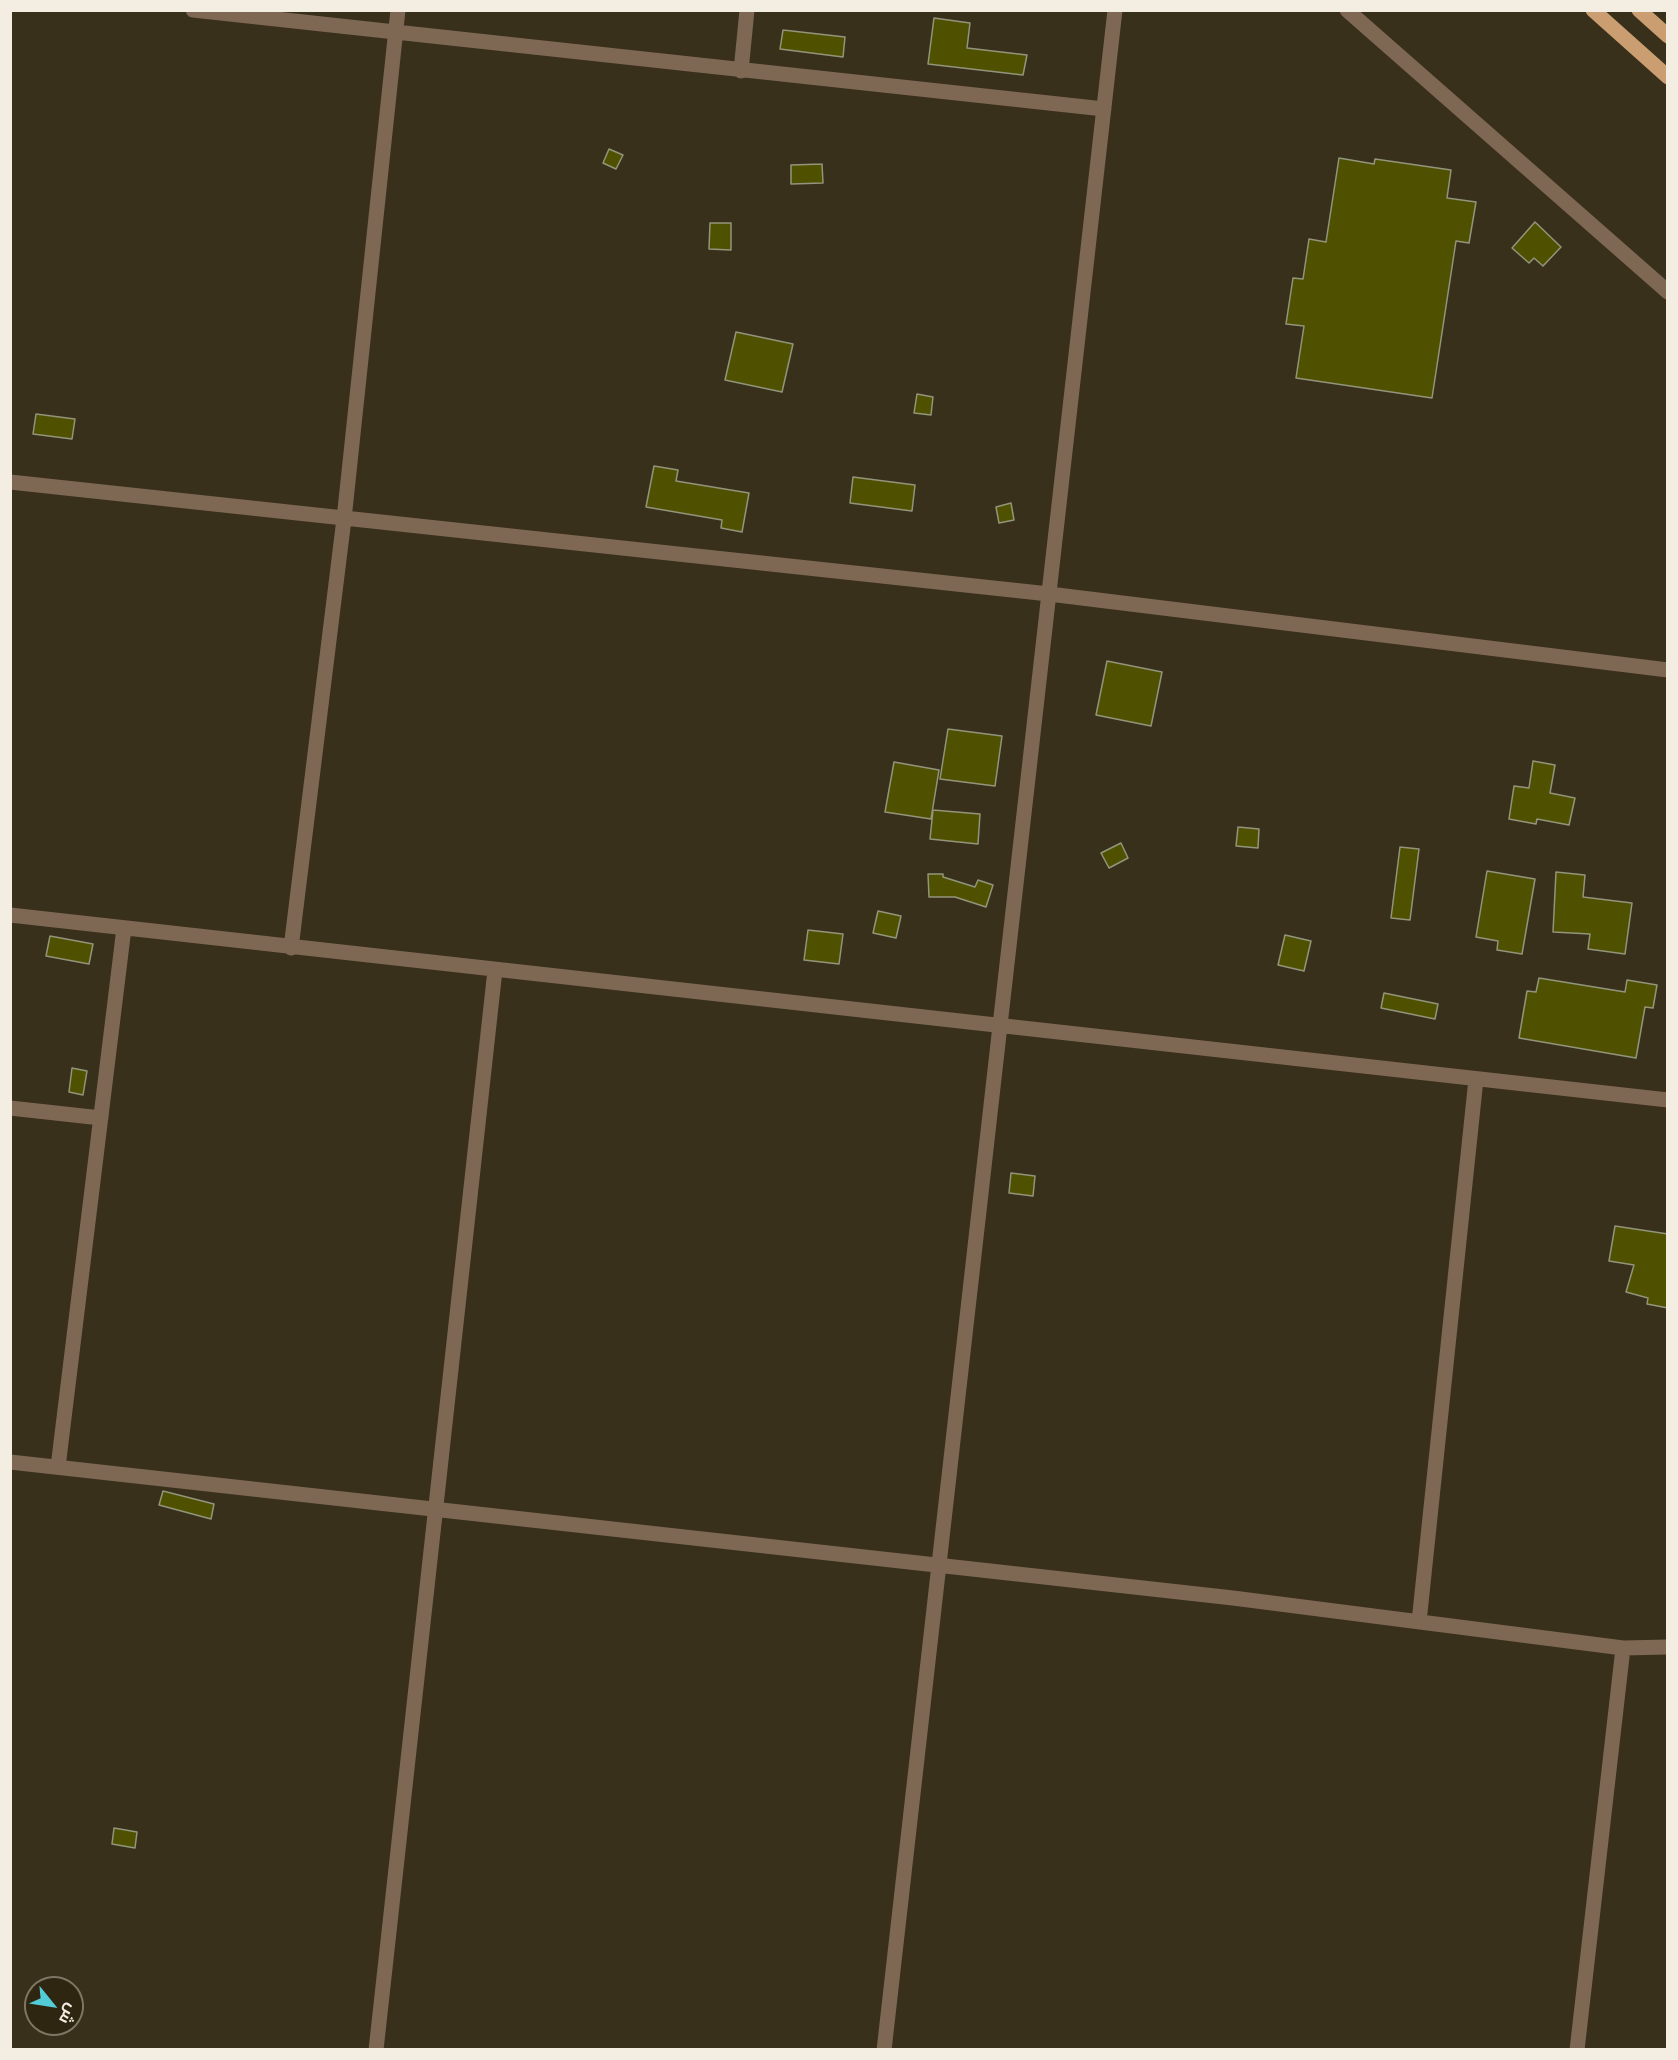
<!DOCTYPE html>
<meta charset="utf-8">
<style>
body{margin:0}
#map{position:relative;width:1678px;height:2060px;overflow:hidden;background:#39301b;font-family:Spectral,Cairo,serif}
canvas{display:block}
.frame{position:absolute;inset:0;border:12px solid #f3eee1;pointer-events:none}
.north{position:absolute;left:24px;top:1976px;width:60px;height:60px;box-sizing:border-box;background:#2f2611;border:2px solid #7d7664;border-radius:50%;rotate:120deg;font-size:16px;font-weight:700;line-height:24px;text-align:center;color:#f3eee1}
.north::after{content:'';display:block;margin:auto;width:21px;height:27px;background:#52ccd6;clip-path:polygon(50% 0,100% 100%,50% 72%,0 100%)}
</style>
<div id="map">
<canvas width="1678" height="2060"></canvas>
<div class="frame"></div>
<div class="north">ش</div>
</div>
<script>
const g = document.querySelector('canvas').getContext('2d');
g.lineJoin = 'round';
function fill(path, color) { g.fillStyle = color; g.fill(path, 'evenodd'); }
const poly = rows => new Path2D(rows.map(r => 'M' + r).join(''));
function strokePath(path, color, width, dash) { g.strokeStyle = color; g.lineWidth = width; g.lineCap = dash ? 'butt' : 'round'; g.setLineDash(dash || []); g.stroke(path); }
const building = poly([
 [934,18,970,23,967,48,1027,55,1023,75,928,64,934,18],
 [783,30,845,37,843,57,780,49,783,30],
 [609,149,623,155,616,169,603,163,609,149],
 [1339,158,1374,164,1375,159,1451,170,1447,198,1476,202,1469,243,1456,241,1432,398,1296,378,1304,326,1286,324,1293,278,1303,279,1309,239,1326,242,1339,158],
 [822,164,823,183,791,184,791,165,822,164],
 [1535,222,1561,247,1543,266,1534,258,1529,263,1512,248,1535,222],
 [710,223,731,223,731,250,709,249,710,223],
 [736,332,793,344,782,392,725,380,736,332],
 [917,394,933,397,931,415,914,413,917,394],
 [36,414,75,419,72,439,33,434,36,414],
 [654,466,678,470,676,481,749,493,742,532,721,528,722,520,646,507,654,466],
 [853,477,915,485,912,511,850,503,853,477],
 [1011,503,1014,520,999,523,996,507,1011,503],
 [1107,661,1162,672,1151,726,1096,715,1107,661],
 [948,729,1002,736,995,786,940,779,948,729],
 [1533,761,1555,765,1550,793,1575,798,1569,825,1537,819,1536,824,1509,819,1514,786,1529,788,1533,761],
 [894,762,939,770,931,819,885,812,894,762],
 [933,810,980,814,978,844,930,839,933,810],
 [1238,827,1259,829,1258,848,1236,846,1238,827],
 [1121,843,1128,858,1109,868,1101,853,1121,843],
 [1400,847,1419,849,1410,920,1391,918,1400,847],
 [1487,871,1535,879,1522,954,1497,950,1498,941,1476,937,1487,871],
 [1556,872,1585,875,1583,897,1632,903,1625,954,1588,949,1590,934,1553,932,1556,872],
 [928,874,943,874,943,877,975,887,978,880,993,885,986,907,955,897,929,897,928,874],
 [878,911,901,916,896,938,873,933,878,911],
 [808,930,843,934,839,964,804,960,808,930],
 [1285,935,1311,941,1304,971,1278,965,1285,935],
 [50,936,93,944,89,964,46,956,50,936],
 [1539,978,1625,992,1627,980,1657,985,1653,1008,1645,1007,1636,1058,1519,1038,1527,991,1536,992,1539,978],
 [1384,993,1438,1004,1435,1019,1381,1008,1384,993],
 [72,1068,87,1071,83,1095,69,1092,72,1068],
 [1011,1173,1035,1176,1033,1196,1009,1193,1011,1173],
 [1615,1226,1668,1234,1668,1308,1647,1304,1648,1298,1626,1292,1634,1265,1609,1261,1615,1226],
 [163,1491,214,1504,211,1519,159,1505,163,1491],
 [114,1828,137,1832,135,1848,112,1844,114,1828]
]);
const minor = poly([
 [193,10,1104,109],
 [1347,10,1668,292],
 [741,71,747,10],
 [10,482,1049,594,1668,670],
 [10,915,1668,1100],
 [291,948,344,519,398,10],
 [10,1108,101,1118],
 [10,1462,1233,1598,1623,1648,1668,1647],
 [58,1467,124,928],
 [1419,1622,1476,1079],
 [376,2050,495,970],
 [884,2050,1115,10],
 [1577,2050,1623,1648]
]);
const major = poly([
 [1593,10,1668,77],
 [1639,10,1668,36]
]);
fill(building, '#4f5100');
strokePath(building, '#92957b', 1.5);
strokePath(minor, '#7e6853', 15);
strokePath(major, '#ca9e71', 15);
</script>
